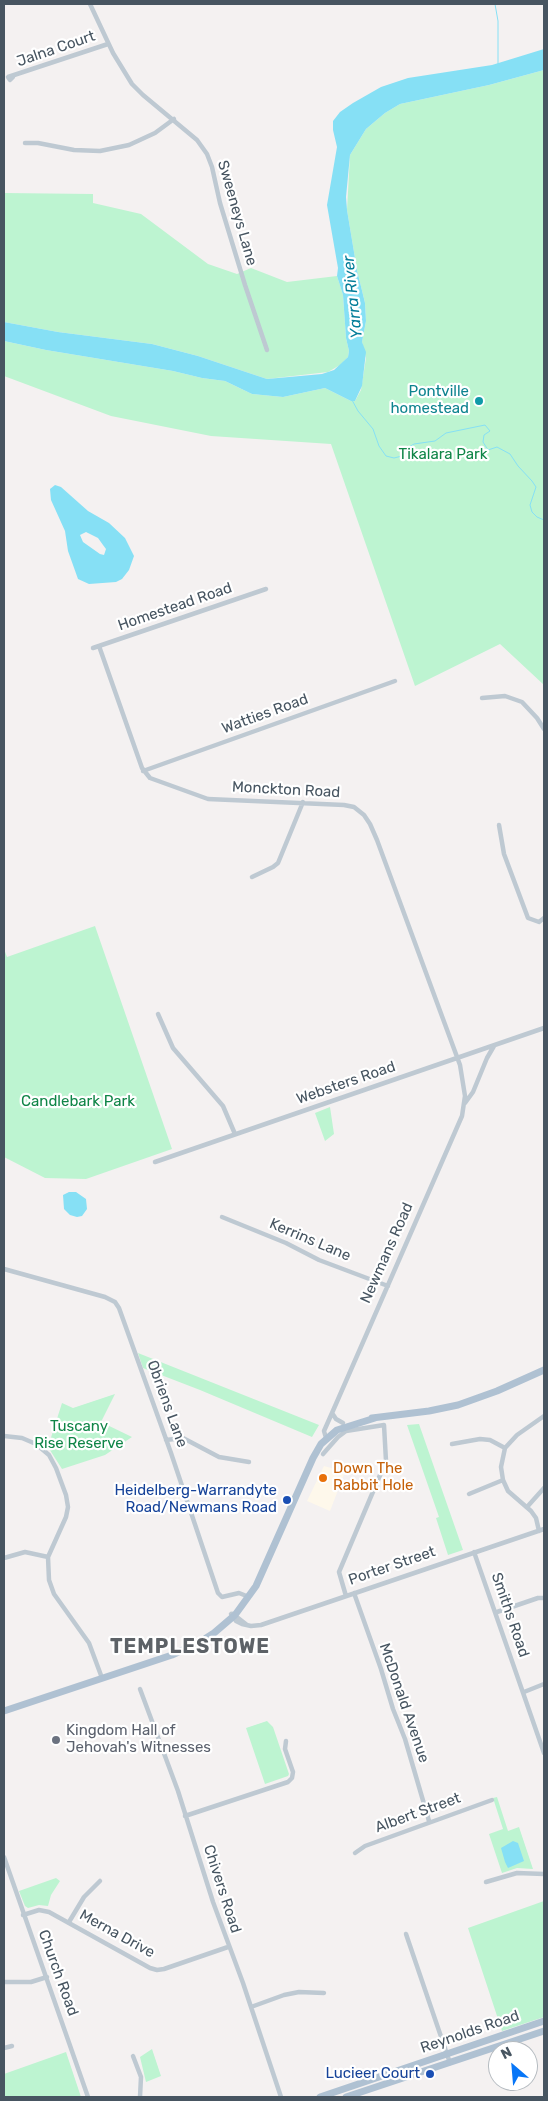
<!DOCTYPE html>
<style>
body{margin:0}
#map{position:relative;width:548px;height:2101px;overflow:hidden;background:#f4f1f1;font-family:Rubik,sans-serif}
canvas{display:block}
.frame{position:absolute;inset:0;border:5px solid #475561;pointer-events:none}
.north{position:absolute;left:488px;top:2041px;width:50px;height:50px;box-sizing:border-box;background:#fff;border:1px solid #b5bbc0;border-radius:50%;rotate:333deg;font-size:14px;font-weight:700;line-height:20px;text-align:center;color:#475561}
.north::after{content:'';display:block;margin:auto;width:18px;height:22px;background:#0876f7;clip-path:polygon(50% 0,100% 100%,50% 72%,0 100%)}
</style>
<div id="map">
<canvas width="548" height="2101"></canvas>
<div class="frame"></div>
<div class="north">N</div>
</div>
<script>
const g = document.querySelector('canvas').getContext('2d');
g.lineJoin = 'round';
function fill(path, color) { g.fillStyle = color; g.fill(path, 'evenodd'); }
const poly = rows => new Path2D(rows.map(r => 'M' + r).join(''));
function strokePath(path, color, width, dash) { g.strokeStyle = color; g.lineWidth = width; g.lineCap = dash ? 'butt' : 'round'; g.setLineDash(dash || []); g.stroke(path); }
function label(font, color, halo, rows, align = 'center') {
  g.font = font + ' Rubik,sans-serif'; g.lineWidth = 4.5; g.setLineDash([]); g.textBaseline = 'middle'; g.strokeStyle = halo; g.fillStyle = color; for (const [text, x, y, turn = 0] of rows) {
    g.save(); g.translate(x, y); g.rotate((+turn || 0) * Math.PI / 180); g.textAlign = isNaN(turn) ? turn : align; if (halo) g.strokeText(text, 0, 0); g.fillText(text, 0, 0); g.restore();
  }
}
const commercial = poly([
 [324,1466,345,1472,330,1511,307,1501]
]);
const green = poly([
 [544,70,544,685,500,644,415,686,331,444,211,436,111,416,4,376,4,341,46,350,173,371,202,378,225,381,252,394,283,397,325,388,351,401,355,401,361,390,366,358,362,342,366,321,365,303,357,270,347,210,350,155,366,129,385,113,400,104,489,85],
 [4,193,93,194,93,203,141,214,208,264,237,274,251,268,287,282,337,276,343,295,346,338,349,351,348,357,340,365,328,372,267,379,198,356,152,344,58,332,4,322],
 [95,926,172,1149,86,1179,45,1178,4,1157,4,949,7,957],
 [330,1107,334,1134,325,1141,315,1113],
 [138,1353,319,1425,312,1437,200,1390,143,1368],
 [115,1394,101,1422,132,1437,105,1455,62,1469,48,1447,62,1403,73,1408],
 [419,1424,463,1550,448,1555,436,1518,439,1517,407,1425],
 [267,1721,273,1727,289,1774,288,1776,265,1784,246,1728],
 [497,1797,508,1831,519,1827,533,1869,517,1868,502,1873,489,1834,503,1829,493,1798],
 [56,1878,60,1881,51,1895,48,1906,39,1905,28,1908,25,1906,19,1891],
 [544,1901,544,2017,502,2031,468,1928],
 [152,2049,161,2076,146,2082,140,2057],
 [66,2052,81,2097,4,2097,4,2074]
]);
const water = poly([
 [544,49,544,70,489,85,400,104,385,113,366,129,350,155,346,197,347,210,357,270,365,303,366,321,362,342,366,352,362,386,355,401,351,401,325,388,283,397,252,394,225,381,202,378,173,371,46,350,4,341,4,322,58,332,152,344,198,356,267,379,322,374,334,370,348,357,349,351,346,338,343,295,337,276,338,268,327,205,337,147,333,130,333,121,340,112,353,103,381,87,408,78,492,65],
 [55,485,61,487,88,511,109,523,125,538,134,556,129,570,122,579,116,582,89,584,78,579,68,551,65,531,51,500,50,489],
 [86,532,98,538,103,545,106,549,104,555,100,554,83,542,80,535],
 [69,1192,76,1192,86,1199,87,1209,82,1216,77,1217,70,1215,64,1209,63,1195],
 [513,1841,518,1843,524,1861,508,1868,505,1862,501,1848]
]);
const stream = poly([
 [495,4,498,21,498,65],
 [352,400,358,411,373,429,379,446,386,456,394,458,402,456,409,451,409,447,414,444,435,441,446,433,485,425,490,431,484,435,483,442,488,450,497,447,510,454,518,466,532,481,536,487,530,505,532,512,537,517,544,520]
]);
const street = poly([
 [90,4,113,53,132,84,143,95,197,140,207,154,212,167,220,203,245,285,267,350],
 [13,77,10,80,8,77,108,44],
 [25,143,38,143,74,150,100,151,129,145,155,133,174,119],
 [99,646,142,768,150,778,208,799,344,805,354,807,364,815,370,824,377,840,460,1065,465,1096,462,1116,332,1413,324,1431,326,1438],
 [93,648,266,589],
 [482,698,505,696,522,702,537,718,544,729],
 [143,771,395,681],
 [499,825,504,854,528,918,539,922,544,918],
 [252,877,273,867,278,863,303,802],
 [158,1014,173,1048,223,1106,235,1134],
 [465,1103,473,1092,487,1058,494,1046],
 [155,1162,544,1028],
 [222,1217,286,1243,319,1260,388,1286],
 [4,1269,105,1297,115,1302,119,1308,171,1453,218,1593,222,1597,239,1593,249,1597],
 [332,1413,336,1419,343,1423],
 [4,1436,22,1438,36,1444,49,1455,56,1468,66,1495,68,1507,66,1517,48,1557,49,1580,54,1594,89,1643,102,1678],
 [166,1440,183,1438,219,1457,249,1462],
 [452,1444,480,1439,490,1440,505,1448],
 [323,1454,338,1437,346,1431,384,1425,386,1461,339,1572,346,1596],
 [469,1494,503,1480],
 [527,1507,544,1488],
 [539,1531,536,1518,531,1511,508,1491,503,1480,501,1467,505,1448,517,1435,544,1416],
 [474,1552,544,1753],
 [4,1558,25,1552,48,1557],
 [354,1593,381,1669,393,1709,405,1739,429,1821],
 [497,1612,538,1598,544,1598],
 [231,1614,236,1621,242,1624,251,1626,261,1625,544,1529],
 [233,1614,247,1625],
 [140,1689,178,1791,213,1902,243,1983,281,2097],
 [524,1692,544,1684],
 [185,1816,288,1782,292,1778,293,1772,285,1749,286,1741],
 [355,1853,365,1846,492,1800],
 [4,1857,88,2097],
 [486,1882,517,1873,544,1874],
 [23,1915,39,1910,49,1912,150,1968,157,1970,164,1969,228,1947],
 [69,1922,84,1897,100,1881],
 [406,1934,450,2063],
 [4,1982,31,1982,47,1977],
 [251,2007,284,1995,299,1992,324,1993],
 [4,2048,12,2046],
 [133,2056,141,2077,140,2097]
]);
const primary = poly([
 [372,1418,429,1411,458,1405,497,1391,544,1370],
 [4,1711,172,1655,200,1642,214,1633,235,1615,256,1586,313,1458,321,1444,337,1430,375,1418],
 [320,2097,544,2021],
 [346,2097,544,2031]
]);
const markers = [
 [479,401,5,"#0f9aa8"],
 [323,1478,5,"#e8710a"],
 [287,1500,5,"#1a4fb4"],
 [56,1740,5,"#6b7280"],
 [430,2074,5,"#1a4fb4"]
];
const streetNames = [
 ["Jalna Court",56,49,-19],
 ["Sweeneys Lane",237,213,74],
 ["Homestead Road",175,607,-19],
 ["Watties Road",265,714,-20],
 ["Monckton Road",286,790,3],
 ["Websters Road",346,1083,-19],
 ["Kerrins Lane",310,1240,23],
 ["Newmans Road",387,1253,-66],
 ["Obriens Lane",167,1404,70],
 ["Porter Street",392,1566,-19],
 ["Smiths Road",510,1615,71],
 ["McDonald Avenue",404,1703,71],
 ["Albert Street",418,1813,-20],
 ["Chivers Road",222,1889,72],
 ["Merna Drive",117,1934,29],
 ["Church Road",58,1973,70],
 ["Reynolds Road",470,2032,-19]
];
const cultureNames = [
 ["Pontville",469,392],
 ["homestead",469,409]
];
const parkNames = [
 ["Tikalara Park",443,455],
 ["Candlebark Park",78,1102],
 ["Tuscany",79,1427],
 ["Rise Reserve",79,1444]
];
const foodNames = [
 ["Down The",333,1469],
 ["Rabbit Hole",333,1486]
];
const transitNames = [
 ["Heidelberg-Warrandyte",277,1491],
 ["Road/Newmans Road",277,1508],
 ["Lucieer Court",420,2074]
];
const worshipNames = [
 ["Kingdom Hall of",66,1731],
 ["Jehovah's Witnesses",66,1748]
];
const waterNames = [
 ["Yarra River",353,297,-96]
];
const districtNames = [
 ["TEMPLESTOWE",190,1647]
];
fill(commercial, '#fef8eb');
fill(green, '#bdf4d1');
fill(water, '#86e0f5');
strokePath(stream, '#86e0f5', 1);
strokePath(street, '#bec9d2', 4.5);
strokePath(primary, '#afc1d2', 7);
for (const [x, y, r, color] of markers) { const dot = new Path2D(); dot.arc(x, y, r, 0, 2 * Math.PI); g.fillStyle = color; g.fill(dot); strokePath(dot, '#fff', 2); }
label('15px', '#475561', '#fff', streetNames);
label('15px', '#0d838f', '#fff', cultureNames, 'right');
label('15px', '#0f8547', '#fff', parkNames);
label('15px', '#c56008', '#fff', foodNames, 'left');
label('15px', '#164399', '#fff', transitNames, 'right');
label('15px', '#5b616d', '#fff', worshipNames, 'left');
label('italic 16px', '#037d99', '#fff', waterNames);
g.letterSpacing = '1px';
label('bold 20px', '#5d6267', '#fff', districtNames);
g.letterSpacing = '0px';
</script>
